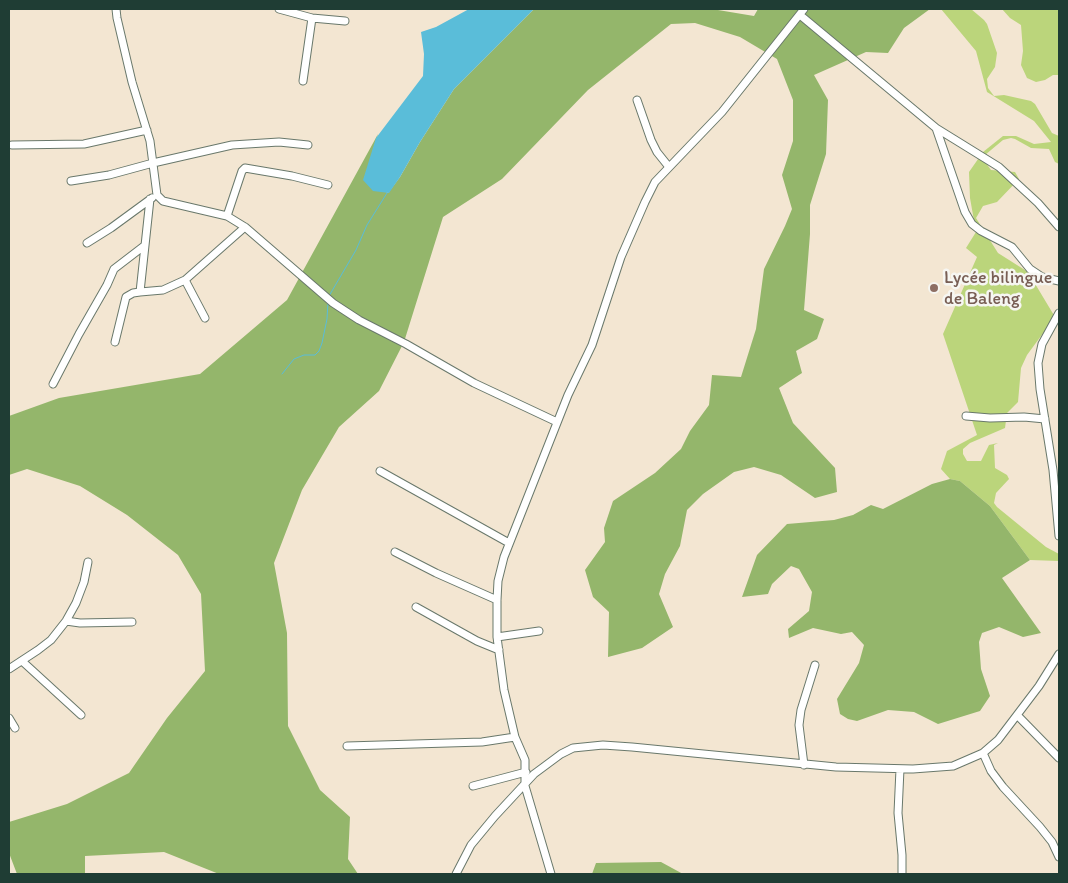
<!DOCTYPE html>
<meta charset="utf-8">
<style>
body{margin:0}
#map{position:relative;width:1068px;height:883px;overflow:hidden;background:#f3e6d2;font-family:Itim,sans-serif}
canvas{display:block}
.frame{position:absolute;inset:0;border:10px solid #1f3d34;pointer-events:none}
</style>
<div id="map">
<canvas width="1068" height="883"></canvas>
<div class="frame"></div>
</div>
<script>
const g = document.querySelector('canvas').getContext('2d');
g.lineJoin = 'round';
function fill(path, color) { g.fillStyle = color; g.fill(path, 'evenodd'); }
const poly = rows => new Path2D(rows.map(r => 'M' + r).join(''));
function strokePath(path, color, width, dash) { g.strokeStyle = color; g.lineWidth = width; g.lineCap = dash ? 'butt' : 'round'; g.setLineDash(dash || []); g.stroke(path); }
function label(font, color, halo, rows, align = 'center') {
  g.font = font + ' Itim,sans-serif'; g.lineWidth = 5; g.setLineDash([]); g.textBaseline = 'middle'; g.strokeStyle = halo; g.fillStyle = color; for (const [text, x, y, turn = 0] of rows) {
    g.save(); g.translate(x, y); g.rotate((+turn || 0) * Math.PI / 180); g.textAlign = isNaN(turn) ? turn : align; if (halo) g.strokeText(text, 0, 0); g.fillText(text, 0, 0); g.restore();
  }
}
const green = poly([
 [941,9,971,9,984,20,987,24,997,53,995,67,987,79,988,88,994,96,1004,95,1031,101,1035,104,1052,133,1059,136,1059,164,1055,162,1049,149,1031,148,1015,139,1011,138,1003,140,985,155,983,159,991,170,1015,172,1019,179,997,202,983,206,976,218,998,253,1028,272,1055,317,1027,355,1021,368,1018,402,1007,413,1005,428,970,443,963,449,963,454,967,461,981,461,989,445,998,443,994,445,995,468,1007,475,1009,479,996,493,994,503,997,507,1046,547,1059,554,1059,561,1030,560,990,506,960,481,950,479,941,469,947,451,977,435,943,334,977,257,966,248,976,232,970,198,969,172,983,152,1003,136,1016,136,1034,144,1051,142,1034,121,987,92,976,51],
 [1002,9,1059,9,1059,75,1053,75,1045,80,1036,82,1027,78,1021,65,1023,51,1021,25,1010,18]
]);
const forest = poly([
 [545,9,712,9,754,16,758,9,930,9,904,28,888,53,866,52,814,75,828,100,826,154,810,205,810,234,804,310,824,319,817,339,796,351,802,373,779,388,793,423,835,468,837,492,815,498,781,475,754,467,734,472,703,494,687,510,680,546,665,574,659,594,673,627,642,648,608,657,609,612,593,597,585,570,605,542,604,528,613,501,655,473,681,449,690,431,709,405,712,375,741,377,756,329,764,269,785,226,792,209,782,175,793,141,793,100,777,59,740,37,695,23,671,24,588,90,502,179,443,217,404,342,379,391,339,427,302,490,274,563,287,633,288,726,320,790,350,817,348,859,358,874,219,874,164,852,85,856,85,874,17,874,9,853,9,822,67,804,129,773,167,718,205,671,201,594,178,555,127,515,80,486,27,469,9,475,9,416,59,398,200,374,287,300,378,134,364,180,388,193,400,177,420,142,454,89,533,10],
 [950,479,960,481,990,506,1030,560,1002,578,1041,633,1023,637,999,627,982,633,979,642,981,669,990,696,980,711,938,724,914,712,888,710,857,721,848,719,840,714,837,699,859,663,864,645,852,632,841,634,813,628,789,638,788,629,809,611,812,592,799,569,791,566,772,584,768,594,742,597,757,555,787,524,834,520,853,515,871,505,883,509,932,484],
 [661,862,683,874,592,874,596,863]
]);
const water = poly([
 [469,9,545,9,533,10,454,89,420,142,400,177,389,193,373,191,363,180,376,138,423,76,424,54,421,32,436,27]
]);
const stream = poly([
 [329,296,356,250,367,225,387,193],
 [282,374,294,359,304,355,315,355,319,351,322,343,327,319,328,302]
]);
const minor = poly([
 [116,9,117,18,132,82,150,141,157,195,163,201,227,216,245,227,333,303,359,320,406,344,474,383,557,422],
 [279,9,312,18,345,21],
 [800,15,936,128,965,212,972,224,981,231,1012,247,1030,269,1042,277,1059,281],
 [303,81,312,18],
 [637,100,651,140,657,152,669,167],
 [936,128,999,167,1038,203,1059,227],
 [12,145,84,144,147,130],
 [71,181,109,175,153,163,232,145,279,142,308,145],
 [227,216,242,171,245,168,292,176,328,185],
 [87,243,111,228,152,198],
 [185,280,205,318],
 [140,292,163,290,185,280,245,227],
 [1059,313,1042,344,1038,363,1040,389,1053,470,1059,536],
 [115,342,126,297,133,293,140,292,150,199],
 [53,384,79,334,107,285,114,269,144,246],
 [966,416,990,418,1024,417,1045,419],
 [380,471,509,543],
 [395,552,436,573,497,600],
 [416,607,477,641,499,650],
 [66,621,80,623,132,622],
 [497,637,539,631],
 [22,661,81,715],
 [9,669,38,650,51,640,66,621,76,603,84,582,88,562],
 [1018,716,1059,758],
 [9,718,15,728],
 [347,746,482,742,515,737],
 [983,753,991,771,1003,787,1040,827,1052,842,1059,857],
 [804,765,799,725,801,710,815,665],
 [900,769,898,813,902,855,902,874],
 [473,786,526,772],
 [456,874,471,845,495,816,534,774,561,754,573,748,603,745,632,747,836,767,913,769,953,766,983,753,998,740,1039,686,1059,654],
 [551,874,525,786,525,760,515,737,504,690,497,637,497,600,498,581,504,557,568,395,592,345,621,257,645,202,655,182,722,112,804,9]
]);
const markers = [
 [934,288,5,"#8d6e63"]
];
const educationNames = [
 ["Lycée bilingue",944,278],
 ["de Baleng",944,299]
];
fill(green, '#bbd57b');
fill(forest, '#94b66b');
fill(water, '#5abdd9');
strokePath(stream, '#5abdd9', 1);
strokePath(minor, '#69786b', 9);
strokePath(minor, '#fff', 7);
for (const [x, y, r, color] of markers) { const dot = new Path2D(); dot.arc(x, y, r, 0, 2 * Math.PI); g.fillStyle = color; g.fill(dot); strokePath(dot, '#f6f6f2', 2); }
label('18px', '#785e54', '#f6f6f2', educationNames, 'left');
</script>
